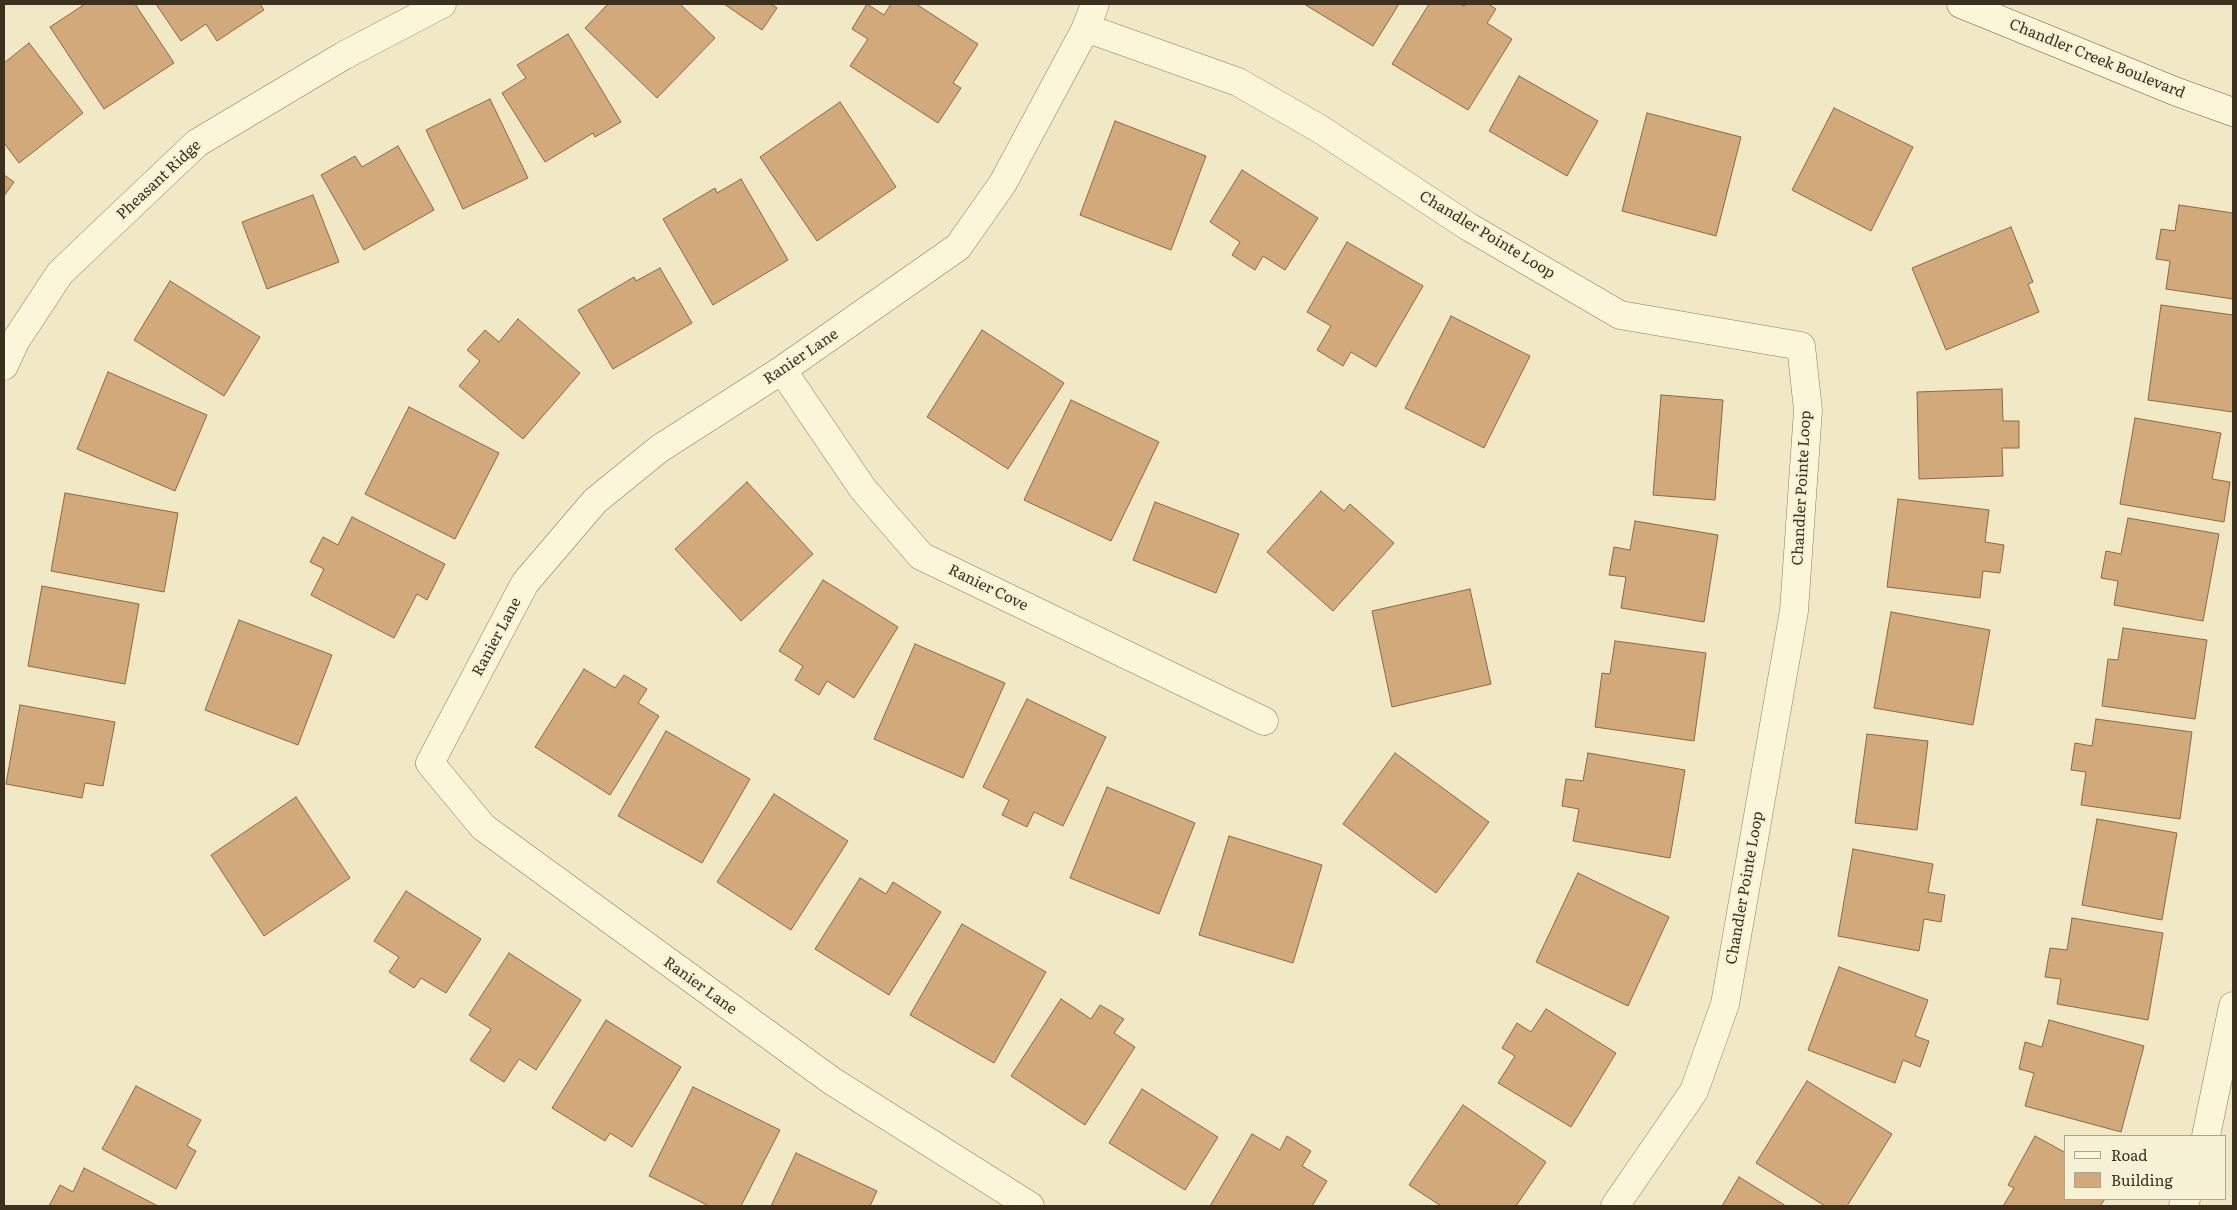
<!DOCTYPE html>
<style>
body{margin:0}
#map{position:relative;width:2237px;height:1210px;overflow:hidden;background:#f1e9c6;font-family:Literata,serif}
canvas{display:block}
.frame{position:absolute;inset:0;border:5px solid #3c311f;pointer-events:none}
.legend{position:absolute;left:2064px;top:1135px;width:162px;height:65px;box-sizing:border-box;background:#f7f2d6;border:1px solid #aca58d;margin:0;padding:6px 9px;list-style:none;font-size:15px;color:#3c311f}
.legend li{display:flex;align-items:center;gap:10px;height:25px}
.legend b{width:25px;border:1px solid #aca58d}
</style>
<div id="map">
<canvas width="2237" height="1210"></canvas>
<div class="frame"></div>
<ul class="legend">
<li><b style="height:6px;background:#fbf5da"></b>Road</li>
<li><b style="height:14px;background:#d1a97a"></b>Building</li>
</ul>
</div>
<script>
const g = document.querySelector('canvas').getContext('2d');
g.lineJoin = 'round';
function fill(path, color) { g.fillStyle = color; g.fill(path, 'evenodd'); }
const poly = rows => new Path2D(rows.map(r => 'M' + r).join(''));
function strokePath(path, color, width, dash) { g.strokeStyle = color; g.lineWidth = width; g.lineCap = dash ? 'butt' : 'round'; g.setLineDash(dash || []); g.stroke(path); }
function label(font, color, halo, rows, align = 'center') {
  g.font = font + ' Literata,serif'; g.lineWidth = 4.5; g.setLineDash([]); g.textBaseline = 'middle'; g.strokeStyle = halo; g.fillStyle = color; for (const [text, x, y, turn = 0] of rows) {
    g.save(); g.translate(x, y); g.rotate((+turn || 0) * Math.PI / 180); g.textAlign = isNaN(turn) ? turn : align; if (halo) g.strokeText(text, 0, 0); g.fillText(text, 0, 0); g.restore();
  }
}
const building = poly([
 [85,4,135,4,174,63,104,109,50,27,85,4],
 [156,4,260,4,264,10,217,41,206,24,181,41,156,4],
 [608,4,680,4,715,38,657,98,585,28,608,4],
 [724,4,771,4,777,8,762,30,724,4],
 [867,4,884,15,891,4,916,4,978,44,953,83,961,88,938,123,850,66,868,39,852,29,867,4],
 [1304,4,1399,4,1373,46,1304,4],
 [1429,4,1460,4,1464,6,1466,4,1488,4,1496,9,1487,23,1512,39,1468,110,1392,64,1429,4],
 [568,34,621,122,595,137,593,133,545,162,502,93,526,78,517,65,568,34],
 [29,43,83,113,19,163,4,143,4,63,29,43],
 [1519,76,1598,121,1567,176,1489,131,1519,76],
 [490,99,528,178,463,209,426,130,490,99],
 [840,102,896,187,817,241,760,157,840,102],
 [1834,108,1913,147,1871,231,1792,190,1834,108],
 [1647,113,1741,137,1716,236,1622,211,1647,113],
 [1115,121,1206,156,1171,250,1080,215,1115,121],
 [398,146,434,210,364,250,321,175,355,156,362,167,398,146],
 [1242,170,1318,218,1285,270,1263,256,1255,270,1232,255,1240,242,1210,222,1242,170],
 [4,175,14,182,4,196,4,175],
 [741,179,788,260,713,305,663,219,715,188,717,193,741,179],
 [313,195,339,262,267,289,242,222,313,195],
 [2179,205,2233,213,2233,299,2166,289,2170,261,2156,259,2161,229,2175,231,2179,205],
 [2011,227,2033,282,2028,284,2039,312,1946,350,1912,268,2011,227],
 [1347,242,1423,286,1376,367,1351,352,1343,366,1317,350,1331,326,1307,312,1347,242],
 [660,268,692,323,613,369,578,310,634,277,636,281,660,268],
 [170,281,260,337,224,396,134,340,170,281],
 [2161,305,2233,315,2233,412,2148,400,2161,305],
 [1451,316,1530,356,1484,448,1405,408,1451,316],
 [518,319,580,373,523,439,459,386,480,361,467,350,485,330,499,342,518,319],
 [982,330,1064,383,1008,469,927,417,982,330],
 [108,372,207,415,175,491,77,449,108,372],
 [2002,389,2003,421,2019,421,2019,448,2002,448,2003,476,1919,479,1917,392,2002,389],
 [1661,395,1723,400,1715,500,1653,495,1661,395],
 [1071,400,1159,442,1111,541,1024,500,1071,400],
 [409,407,499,453,455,539,365,494,409,407],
 [2135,418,2221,433,2212,479,2230,482,2224,522,2120,504,2135,418],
 [747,482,813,554,741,621,675,549,747,482],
 [1321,491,1344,511,1350,504,1394,543,1333,611,1267,552,1321,491],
 [65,493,178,513,164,592,51,571,65,493],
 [1898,499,1989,510,1985,542,2004,545,2000,573,1983,571,1980,598,1887,587,1898,499],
 [1155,502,1239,534,1216,593,1133,560,1155,502],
 [352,517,445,564,427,600,417,594,394,638,311,595,324,569,310,562,323,537,338,545,352,517],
 [2128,518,2219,534,2203,621,2114,605,2118,581,2101,578,2106,551,2121,554,2128,518],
 [1635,521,1718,535,1704,622,1621,608,1626,577,1609,575,1614,547,1630,550,1635,521],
 [823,580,898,627,854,698,827,681,819,695,795,680,803,666,779,651,823,580],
 [42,586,139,604,125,684,28,666,42,586],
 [1470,589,1491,684,1392,707,1372,611,1470,589],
 [1891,612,1990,630,1973,725,1874,708,1891,612],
 [239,620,332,655,298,745,205,710,239,620],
 [2123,628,2207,640,2195,719,2102,706,2108,659,2118,660,2123,628],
 [1615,641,1706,653,1694,741,1595,727,1602,673,1610,674,1615,641],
 [915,644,1005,683,963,778,874,739,915,644],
 [584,669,615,688,624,675,647,689,638,703,659,716,610,795,535,747,584,669],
 [1027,699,1106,737,1063,826,1034,812,1027,827,1002,815,1009,800,983,787,1027,699],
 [20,705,115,722,103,786,85,783,82,798,6,784,20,705],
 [2096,719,2192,732,2180,819,2081,805,2086,772,2071,770,2075,743,2092,746,2096,719],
 [666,731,750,779,702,863,618,816,666,731],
 [1867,734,1928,741,1917,830,1855,823,1867,734],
 [1395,753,1489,822,1436,893,1343,824,1395,753],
 [1588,753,1685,770,1670,858,1573,841,1579,809,1562,806,1566,779,1583,781,1588,753],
 [1107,787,1195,823,1159,914,1070,878,1107,787],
 [774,794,848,841,791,930,717,882,774,794],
 [296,797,350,878,264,936,211,855,296,797],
 [2097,819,2177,833,2162,920,2082,905,2097,819],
 [1229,836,1322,865,1293,963,1199,935,1229,836],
 [1853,849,1933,864,1928,892,1945,895,1941,922,1924,919,1919,951,1838,936,1853,849],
 [1578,873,1669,917,1628,1006,1536,962,1578,873],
 [860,878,886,894,893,882,941,912,889,995,815,949,860,878],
 [406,891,481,939,446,993,421,978,414,988,389,972,399,957,374,941,406,891],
 [2072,918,2163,933,2148,1020,2057,1004,2061,979,2045,977,2050,948,2067,950,2072,918],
 [962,924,1046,972,994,1063,910,1015,962,924],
 [509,953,581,1000,536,1070,519,1059,504,1082,470,1060,491,1029,469,1015,509,953],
 [1839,967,1928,1000,1915,1036,1929,1041,1920,1067,1903,1060,1895,1083,1808,1050,1839,967],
 [1061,999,1091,1019,1100,1005,1124,1019,1114,1033,1135,1047,1085,1125,1011,1076,1061,999],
 [1546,1009,1616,1053,1571,1127,1498,1083,1515,1056,1502,1048,1517,1023,1531,1032,1546,1009],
 [606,1020,681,1067,632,1147,610,1133,605,1141,552,1108,606,1020],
 [2049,1020,2144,1046,2121,1132,2025,1106,2034,1073,2019,1069,2025,1042,2042,1047,2049,1020],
 [1807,1081,1892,1134,1847,1206,1825,1206,1756,1163,1807,1081],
 [136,1086,201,1120,187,1146,196,1151,176,1189,102,1149,136,1086],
 [693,1087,780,1130,741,1206,709,1206,649,1176,693,1087],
 [1142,1089,1218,1137,1185,1190,1109,1143,1142,1089],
 [1463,1105,1546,1162,1516,1206,1441,1206,1409,1185,1463,1105],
 [1252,1134,1280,1150,1287,1136,1311,1151,1302,1166,1327,1181,1312,1206,1210,1206,1252,1134],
 [2035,1136,2066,1153,2066,1199,2105,1199,2100,1206,2003,1206,2014,1188,2008,1185,2035,1136],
 [796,1153,877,1191,870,1206,771,1206,796,1153],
 [84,1168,158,1206,49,1206,60,1185,73,1192,84,1168],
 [1739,1177,1786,1206,1722,1206,1739,1177]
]);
const street = poly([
 [1086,28,1238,82,1320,129,1469,227,1620,315,1801,346,1808,410,1794,611,1725,1004,1694,1091,1615,1206],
 [4,366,16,340,60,273,197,143,343,56,442,4],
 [782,370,863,489,921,556,1264,721],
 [2206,1136,2233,1006],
 [1030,1206,832,1081,483,827,430,763,525,583,595,501,659,449,782,370,958,247,1003,183,1086,28,1095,4],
 [2183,1206,2186,1199]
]);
const secondary = poly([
 [1961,4,2177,92,2233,112]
]);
const streetNames = [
 ["Chandler Creek Boulevard",2097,59,22],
 ["Pheasant Ridge",159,180,-43],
 ["Chandler Pointe Loop",1487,235,31],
 ["Ranier Lane",801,357,-34],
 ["Chandler Pointe Loop",1802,488,-87],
 ["Ranier Cove",988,588,26],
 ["Ranier Lane",497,637,-62],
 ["Chandler Pointe Loop",1745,888,-80],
 ["Ranier Lane",700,986,36]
];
fill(building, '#d1a97a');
strokePath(building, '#8e683f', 1);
strokePath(street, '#8d7c5a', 29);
strokePath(secondary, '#6f5c3d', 29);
strokePath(street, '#fbf5da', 28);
strokePath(secondary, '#fbf5da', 28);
label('15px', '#3c311f', '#f7f2d6', streetNames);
</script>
